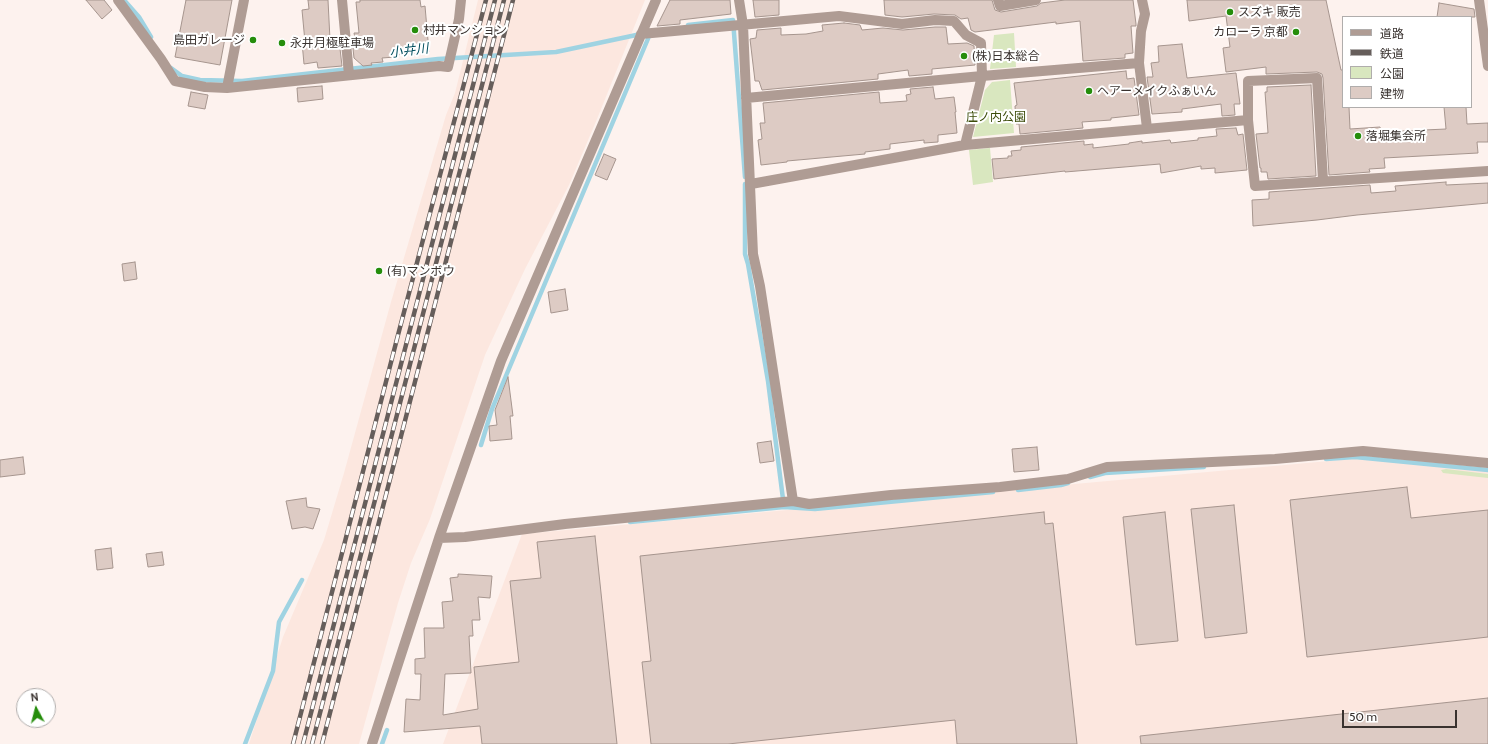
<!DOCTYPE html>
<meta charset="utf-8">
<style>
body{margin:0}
#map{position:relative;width:1488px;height:744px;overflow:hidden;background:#fdf2ee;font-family:Cabin,"Noto Sans JP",sans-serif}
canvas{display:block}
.legend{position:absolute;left:1342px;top:16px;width:130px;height:92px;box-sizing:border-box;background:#fff;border:1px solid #b0adac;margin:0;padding:5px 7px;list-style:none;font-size:12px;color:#39322f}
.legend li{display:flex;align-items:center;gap:8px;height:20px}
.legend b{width:20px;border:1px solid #b0adac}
.north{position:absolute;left:16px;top:688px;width:40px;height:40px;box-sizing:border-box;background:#fff;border:1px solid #b0adac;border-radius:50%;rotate:353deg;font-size:11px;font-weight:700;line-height:16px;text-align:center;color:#39322f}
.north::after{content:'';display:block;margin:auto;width:14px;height:18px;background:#258d0b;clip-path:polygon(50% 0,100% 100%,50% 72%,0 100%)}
.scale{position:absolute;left:1342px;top:710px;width:115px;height:18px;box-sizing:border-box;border:2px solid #39322f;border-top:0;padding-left:5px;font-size:12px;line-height:14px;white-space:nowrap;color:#39322f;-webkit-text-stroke:3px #fff;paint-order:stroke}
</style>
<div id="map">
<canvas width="1488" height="744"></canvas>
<ul class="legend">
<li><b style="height:5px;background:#af9c94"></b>道路</li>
<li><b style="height:5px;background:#665e5b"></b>鉄道</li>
<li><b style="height:11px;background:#d9e7bf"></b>公園</li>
<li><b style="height:11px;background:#ddcbc4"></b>建物</li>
</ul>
<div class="north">N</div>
<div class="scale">50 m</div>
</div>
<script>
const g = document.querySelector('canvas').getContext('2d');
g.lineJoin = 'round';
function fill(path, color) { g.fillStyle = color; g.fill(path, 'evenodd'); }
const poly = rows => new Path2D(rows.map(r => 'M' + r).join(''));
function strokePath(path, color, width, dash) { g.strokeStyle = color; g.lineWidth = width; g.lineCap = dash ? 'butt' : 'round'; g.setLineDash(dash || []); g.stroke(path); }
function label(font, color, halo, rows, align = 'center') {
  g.font = font + ' Cabin,"Noto Sans JP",sans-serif'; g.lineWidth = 4; g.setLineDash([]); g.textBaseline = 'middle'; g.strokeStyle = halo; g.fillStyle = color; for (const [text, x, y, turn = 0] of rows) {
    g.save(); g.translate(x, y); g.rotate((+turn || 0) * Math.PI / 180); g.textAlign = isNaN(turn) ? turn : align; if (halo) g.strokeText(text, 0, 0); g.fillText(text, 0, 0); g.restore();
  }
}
const built = poly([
 [478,0,645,0,597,119,569,185,525,269,485,355,430,519,411,563,398,603,359,744,249,744,283,637,324,540,344,473,391,302,446,115,455,93],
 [1362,458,1488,471,1488,744,443,744,522,534]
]);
const green = poly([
 [1014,33,1016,67,990,69,994,35],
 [1010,80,1014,133,973,137,985,90,992,82],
 [990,148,993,182,973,185,969,150],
 [1446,469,1488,474,1488,478,1443,473,1441,470]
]);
const stream = poly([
 [124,0,139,17,151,37],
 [688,25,733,20,745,177],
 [171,68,182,76,200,80,242,81,438,59,556,52,641,34],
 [745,184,745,254,748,264,768,381,784,507],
 [481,445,492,409,650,34],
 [1326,459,1355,457,1488,470],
 [1090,477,1105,473,1204,467],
 [1018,490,1061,485,1068,483],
 [630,522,784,507,815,509,993,492],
 [245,744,273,671,279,622,302,580],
 [382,744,387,730]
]);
const building = poly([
 [86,0,104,0,112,10,102,19,86,0],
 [186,0,232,0,220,65,175,57,186,0],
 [308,0,328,0,330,40,339,40,342,66,318,68,317,62,304,64,302,42,305,42,302,10,309,9,308,0],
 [360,0,420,0,421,7,425,6,429,52,395,55,395,57,382,58,383,62,371,63,372,65,363,66,354,58,352,39,355,38,354,33,359,33,356,2,360,2,360,0],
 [670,0,730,0,731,14,680,20,680,24,657,26,670,0],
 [753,0,779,0,779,15,755,17,753,0],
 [884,0,992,0,995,10,1001,12,1037,6,1041,3,1065,0,1133,0,1136,24,1136,26,1131,26,1133,53,1125,54,1125,58,1083,61,1080,21,1056,24,1056,22,975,32,971,30,968,18,961,19,955,15,934,14,902,17,885,15,884,0],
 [1187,0,1326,0,1341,70,1343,70,1343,107,1349,107,1350,129,1380,127,1381,132,1446,129,1444,107,1466,107,1467,124,1488,123,1488,142,1477,142,1478,153,1384,158,1385,168,1369,169,1370,172,1329,175,1323,78,1322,74,1317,72,1266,74,1266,67,1226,72,1223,48,1230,47,1226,16,1189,21,1187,0],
 [1439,3,1474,9,1475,17,1437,17,1439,3],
 [844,23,860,25,862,30,883,28,903,30,935,27,946,27,948,44,967,43,974,46,975,65,932,69,932,74,909,76,908,70,878,74,878,79,762,90,759,81,755,81,750,39,756,38,757,30,781,28,781,35,806,34,823,31,822,25,844,23],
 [1182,44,1187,78,1236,73,1240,104,1234,104,1235,115,1222,116,1221,104,1182,109,1182,112,1152,114,1147,77,1153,77,1151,63,1159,62,1158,46,1182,44],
 [1126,71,1127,79,1134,78,1139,115,1111,118,1111,120,1082,122,1083,128,1020,134,1019,124,1016,124,1015,106,1017,105,1014,83,1126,71],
 [1311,85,1316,176,1268,179,1267,172,1261,172,1261,168,1260,168,1256,134,1268,133,1265,92,1267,92,1267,87,1311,85],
 [322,86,323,99,298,102,297,88,322,86],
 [933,87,935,99,954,97,956,112,955,112,957,133,938,135,938,142,924,143,924,140,890,144,890,149,865,152,865,154,787,161,787,162,761,165,758,140,762,139,760,123,765,123,763,103,879,92,880,103,907,101,906,95,911,94,910,89,933,87],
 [191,92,208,95,205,109,188,106,191,92],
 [1236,128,1238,135,1243,134,1247,170,1215,173,1215,168,1201,169,1201,166,1161,173,1160,164,1065,172,1065,171,994,179,992,159,1008,158,1008,156,1012,156,1011,151,1021,150,1021,147,1084,141,1084,145,1093,144,1093,148,1129,144,1129,143,1142,141,1142,143,1170,140,1171,143,1198,140,1198,138,1217,136,1216,129,1236,128],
 [604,154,616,159,607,180,595,175,604,154],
 [1446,182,1446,185,1488,183,1488,203,1357,215,1317,220,1253,226,1252,200,1269,199,1269,192,1370,185,1371,193,1396,191,1395,186,1446,182],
 [135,262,137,279,124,281,122,264,135,262],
 [565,289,568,310,551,313,548,292,565,289],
 [508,377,513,416,510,416,512,439,490,441,489,426,497,425,495,410,508,377],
 [771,441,774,461,760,463,757,443,771,441],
 [1037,447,1039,470,1014,472,1012,449,1037,447],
 [23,457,25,474,0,477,0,460,23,457],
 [1407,487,1411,518,1488,510,1488,637,1307,657,1290,500,1407,487],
 [306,498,307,507,320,509,313,529,305,527,292,529,286,501,306,498],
 [1234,505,1247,633,1205,638,1191,509,1234,505],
 [1044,512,1045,524,1053,523,1077,744,957,744,955,720,728,744,651,744,642,662,651,661,640,556,1044,512],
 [1165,512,1178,641,1136,645,1123,517,1165,512],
 [595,536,617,744,482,744,480,726,404,732,406,699,420,700,421,674,415,674,415,659,425,658,424,628,444,628,442,602,453,601,450,578,458,577,458,574,492,576,490,598,478,597,480,620,472,620,473,636,469,636,471,673,445,674,443,715,478,709,474,667,519,662,510,581,541,578,537,542,595,536],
 [111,548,113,568,97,570,95,550,111,548],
 [162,552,164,565,148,567,146,554,162,552],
 [1488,698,1488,744,1141,744,1140,736,1488,698]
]);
const minor = poly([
 [118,0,161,59,175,81,205,87,227,88,439,66,448,67,459,19,461,0],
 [342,0,349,75],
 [739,0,743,25,753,254,760,286,793,501],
 [998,0,1000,6,1036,0],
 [1142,0,1145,14,1141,31,1139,63,1147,128],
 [1479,0,1488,66],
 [641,34,839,16,902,24,935,20,954,21,966,35,981,43,982,76,965,145],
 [227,88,244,0],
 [746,98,982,76,1139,63],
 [1248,120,1248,81,1317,78,1323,180],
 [751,184,965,145,1248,120,1255,186,1488,171],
 [439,538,465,537,565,524,793,501,809,504,891,495,1000,487,1068,479,1107,467,1275,459,1363,451,1488,463],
 [372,744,439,538,501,361,656,0]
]);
const rail = poly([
 [293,744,398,335,486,0],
 [303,744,495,0],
 [312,744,504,0],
 [322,744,513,0]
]);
const markers = [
 [1230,12,4,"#258d0b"],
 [415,30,4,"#258d0b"],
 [1296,32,4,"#258d0b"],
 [253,40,4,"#258d0b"],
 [282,43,4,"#258d0b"],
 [964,56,4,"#258d0b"],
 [1089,91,4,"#258d0b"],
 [1358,136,4,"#258d0b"],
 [379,271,4,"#258d0b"]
];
const poiNames = [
 ["スズキ 販売",1238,12],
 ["村井マンション",423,30],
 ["カローラ 京都",1288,32,"right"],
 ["島田ガレージ",245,40,"right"],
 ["永井月極駐車場",290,43],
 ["(株)日本総合",972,56],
 ["ヘアーメイクふぁいん",1097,91],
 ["落堀集会所",1366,136],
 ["(有)マンボウ",387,271]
];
const parkNames = [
 ["庄ノ内公園",996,117]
];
const waterNames = [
 ["小井川",409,51,-7]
];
fill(built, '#fce7df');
fill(green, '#d9e7bf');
strokePath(stream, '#9fd3e2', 4.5);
fill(building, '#ddcbc4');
strokePath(building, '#a6958e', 1);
strokePath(minor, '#af9c94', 10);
strokePath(rail, '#665e5b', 4.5);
strokePath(rail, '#fff', 3, [9]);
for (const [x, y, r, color] of markers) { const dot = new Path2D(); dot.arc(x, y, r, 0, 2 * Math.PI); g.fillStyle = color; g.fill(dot); strokePath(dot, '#fff', 1.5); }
label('12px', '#39322f', '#fff', poiNames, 'left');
label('12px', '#3b4b09', '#fff', parkNames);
label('italic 13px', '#004d5d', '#fff', waterNames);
</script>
